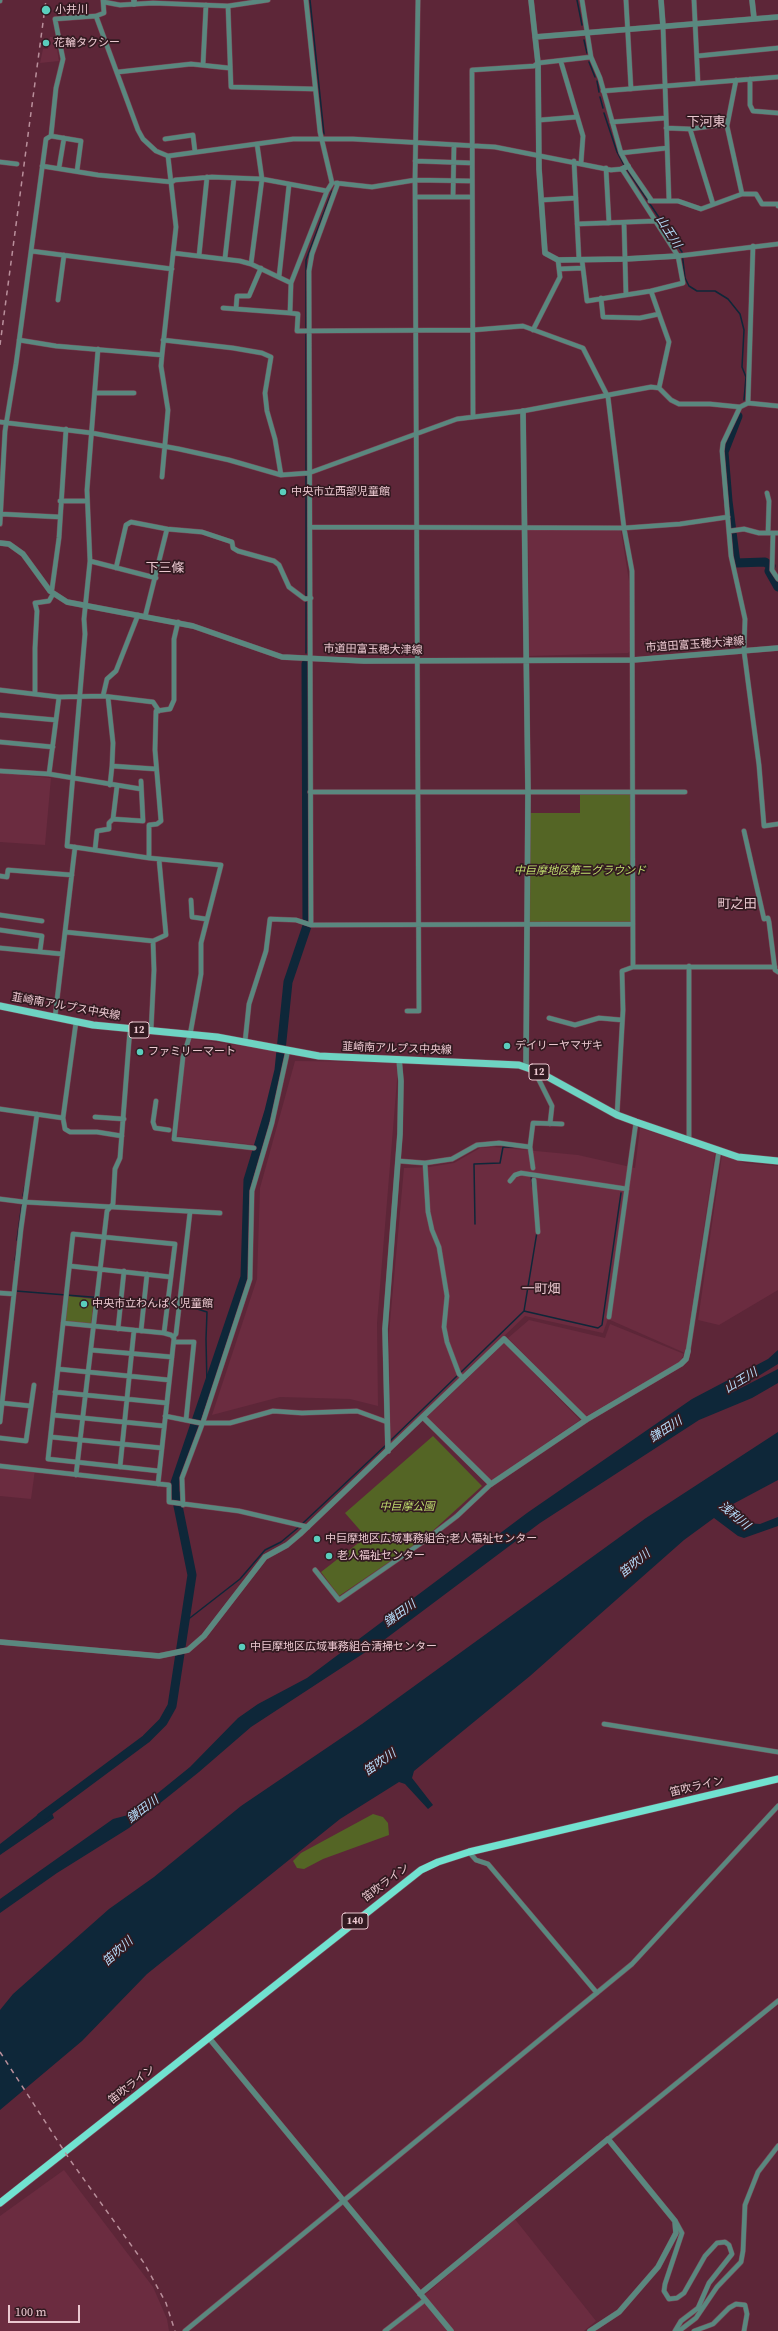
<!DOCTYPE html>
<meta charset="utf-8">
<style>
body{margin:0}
#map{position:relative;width:778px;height:2331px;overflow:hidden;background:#5d2638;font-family:"Source Serif 4",serif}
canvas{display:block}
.scale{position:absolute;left:8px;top:2305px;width:72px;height:18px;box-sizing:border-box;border:2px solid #ebc8d0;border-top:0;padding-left:5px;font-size:12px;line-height:14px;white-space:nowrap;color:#ebc8d0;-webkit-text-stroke:3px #331a21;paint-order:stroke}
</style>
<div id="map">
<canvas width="778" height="2331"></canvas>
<div class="scale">100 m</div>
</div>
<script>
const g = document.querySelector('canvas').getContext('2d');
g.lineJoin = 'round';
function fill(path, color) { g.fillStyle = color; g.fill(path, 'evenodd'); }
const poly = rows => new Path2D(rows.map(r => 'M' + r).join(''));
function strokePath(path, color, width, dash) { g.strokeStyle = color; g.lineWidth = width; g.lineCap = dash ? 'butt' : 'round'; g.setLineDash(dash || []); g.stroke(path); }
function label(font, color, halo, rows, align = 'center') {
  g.font = font + ' "Source Serif 4","Noto Sans JP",serif'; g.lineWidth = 3.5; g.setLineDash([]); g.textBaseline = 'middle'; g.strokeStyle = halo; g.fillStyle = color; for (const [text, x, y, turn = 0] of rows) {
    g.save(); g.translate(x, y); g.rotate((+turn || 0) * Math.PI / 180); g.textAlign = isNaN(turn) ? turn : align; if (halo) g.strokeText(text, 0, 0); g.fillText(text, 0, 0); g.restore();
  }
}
const built = poly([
 [50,37,55,37,59,61,40,63,43,49,48,49],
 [528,530,621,531,629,581,630,651,628,653,529,656],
 [0,773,51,778,45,845,0,842],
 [192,1039,278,1051,276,1072,255,1145,177,1136,185,1059],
 [295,1061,396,1062,398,1068,377,1323,378,1406,350,1399,280,1397,212,1415,257,1279,260,1188],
 [640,1128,715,1153,685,1353,608,1319,603,1333,525,1316,390,1445,389,1333,404,1168,429,1167,454,1163,480,1148,494,1147,578,1155,635,1168],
 [722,1155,745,1163,778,1166,778,1290,719,1325,698,1320],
 [529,1320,605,1338,610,1324,684,1354,680,1362,585,1417,508,1338],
 [504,1343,580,1420,491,1481,427,1417],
 [0,1466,35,1470,31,1499,0,1496],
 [64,2170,153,2287,167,2319,169,2331,0,2331,0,2216],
 [514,2218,596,2321,584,2331,383,2331]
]);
const green = poly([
 [633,791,633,924,526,924,528,813,580,813,580,792],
 [68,1296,94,1299,91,1324,65,1321],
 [433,1436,482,1486,426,1537,339,1596,321,1572,366,1537,345,1513],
 [373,1814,383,1817,388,1823,389,1835,323,1859,304,1869,297,1868,293,1861,301,1853]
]);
const water = poly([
 [778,1350,778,1364,729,1394,778,1369,778,1383,752,1398,699,1420,540,1523,384,1640,251,1727,199,1772,129,1828,57,1873,0,1913,0,1899,113,1819,132,1814,190,1767,238,1718,258,1704,307,1678,527,1513,692,1399,768,1359],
 [778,1432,778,1480,733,1504,748,1523,760,1524,778,1517,778,1526,744,1538,738,1536,714,1518,684,1540,530,1676,414,1771,412,1778,433,1805,428,1809,405,1784,399,1782,340,1819,147,1974,82,2041,0,2110,0,2010,13,1994,109,1909,154,1877,241,1806,362,1724,646,1518],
 [49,1806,54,1818,0,1855,0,1844]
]);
const stream = poly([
 [310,0,324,134],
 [577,0,582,25],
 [584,40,587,53],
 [589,62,595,77],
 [597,81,599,92],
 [600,97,603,108],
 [604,113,617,152,624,165],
 [626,168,682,252,685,278,689,286,697,291,715,291,728,299,740,314,744,330,742,367,746,377,744,400],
 [306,330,306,260,332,191],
 [306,333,306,471],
 [306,475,306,653],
 [531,1176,533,1190],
 [23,1196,25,1185],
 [475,1224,474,1164,500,1163,503,1147,514,1147],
 [17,1240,22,1203],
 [15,1260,17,1248],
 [16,1291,166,1303],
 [169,1304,177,1304],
 [181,1304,207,1312,206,1339,207,1386],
 [524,1311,598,1328,602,1325,621,1193],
 [390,1441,524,1311,537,1232],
 [302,1524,386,1445],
 [186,1621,240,1579,265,1550,281,1542,299,1527]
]);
const river = poly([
 [738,416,724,452,728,501,736,563,765,562,771,566,769,571,778,587],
 [41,1817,146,1739,163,1722,172,1706,192,1575,175,1491,175,1483,245,1277,248,1180,269,1111,279,1070,288,982,307,926,306,664]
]);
const minor = poly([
 [103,0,104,13,96,16,138,130,143,139,156,151,168,156,293,139,353,139,495,147,611,170,622,169,678,256,683,283,651,291,587,301,582,260],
 [582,0,591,57,600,78,621,153,628,166,652,201],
 [626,0,631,89],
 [694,0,698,83],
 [0,1,0,0],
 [104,2,120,5,153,3,228,6,268,0],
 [228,6,231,87,315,89],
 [663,26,669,200],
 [697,56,778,48],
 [561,62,583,136,581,163],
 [203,65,206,5],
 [118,72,191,64,229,68],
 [750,79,750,105,753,111,778,113],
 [736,80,727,126,742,194],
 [603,91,778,77],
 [540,120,577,117],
 [612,122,666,118],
 [666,128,690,129,720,125,727,126],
 [690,129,713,204],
 [51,136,81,141,77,171],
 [165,139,193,135,195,152],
 [621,153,667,148],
 [415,161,472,163],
 [574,161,579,260],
 [0,162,17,164],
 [42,166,98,175,172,182,175,180,212,177,262,179,327,191,332,183,320,132,306,0],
 [59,168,64,138],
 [606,168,609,223],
 [336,183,372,187,415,180,472,181],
 [416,197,472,197],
 [453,197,454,145],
 [542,200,576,198],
 [650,201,678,201,701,209,742,194,756,194,762,204,778,204,778,206],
 [624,223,626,295],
 [577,224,655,221],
 [31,251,172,269],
 [173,253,240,261,251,264,291,283],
 [199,256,207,177],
 [678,256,778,244],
 [225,258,234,178],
 [251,264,262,179,257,144],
 [559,269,583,268],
 [279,277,289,185],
 [601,298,603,317,640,318,659,314,651,291],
 [58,300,64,255],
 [223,308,290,313,291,283,327,191],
 [236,309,237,296,249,296,261,268],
 [290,313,298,314,297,331,473,330,523,326,583,348,608,397,624,528,632,571,633,967,622,971,623,1010,617,1115],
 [659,314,669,342,659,388],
 [533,330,560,277,558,260],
 [19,340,56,346,162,355],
 [163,340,233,348,262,353,271,357,265,393,267,411,275,439,281,475],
 [98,349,87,490,90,561,84,619,85,634,67,846,149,858,221,865,201,943,201,974,190,1035,183,1057,174,1139,254,1148],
 [95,393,134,393],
 [748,403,753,246],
 [778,406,748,403,740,407,723,443,722,451,731,556,745,619,744,651,759,765,764,826,778,824],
 [473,417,472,70,534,66,538,63,591,57],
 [0,422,92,433,179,449,229,460,281,475,309,473,457,419,523,411,651,387,659,388,671,400,679,404,710,404,740,407],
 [162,477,168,410,161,366,162,355,176,227,168,156],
 [767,493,769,501,768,533,778,533],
 [60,501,87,501],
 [1,514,60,517],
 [0,524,5,431,16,364,46,139,51,136,56,88,63,59,55,19,96,16],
 [310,527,624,528,680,524,728,517],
 [730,531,744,529,759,533,768,533],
 [773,533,772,570,778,579],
 [90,561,156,578],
 [116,568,126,525,131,522,167,529,202,532,232,542,233,548,238,551,274,561,279,565,289,587,305,599,311,598],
 [50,591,52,589,59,538,66,429],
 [145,617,167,529],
 [0,690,59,697,49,774],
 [35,693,35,648,37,611,35,603,49,601,53,594],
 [103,696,107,679,116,671,138,615],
 [59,697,103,696,153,702,159,711],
 [108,697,113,743,112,766,156,769],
 [0,715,56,720],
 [0,742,53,747],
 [0,771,49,774,141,789],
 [110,785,112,766],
 [310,792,685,792],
 [113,819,143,821,141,781],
 [744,831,764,919,768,918,769,922,775,970,778,972],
 [95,850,97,831,109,829,109,823,113,819,117,786],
 [149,858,149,825,157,824,161,821,155,750,156,711,170,709,174,700,174,639,178,622],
 [0,876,7,877,8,870,72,875],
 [191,900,192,917,206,919],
 [0,915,42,921],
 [311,925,309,271,312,254,338,183],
 [0,930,42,936,40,951],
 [65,932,153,941,166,935,159,859],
 [0,948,62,954],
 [689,966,689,1140],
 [633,967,775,967],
 [407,1011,419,1011,415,180,418,0],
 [55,1017,75,847],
 [549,1018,575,1025,599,1018,622,1020],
 [76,1022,63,1118,65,1129,70,1132,97,1132,122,1136],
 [151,1031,154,970,153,941],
 [245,1042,249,1004,266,951,270,919,296,920,311,925,633,924],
 [532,1071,538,1078,552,1106,550,1124],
 [156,1101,153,1122,155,1128,169,1130],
 [0,1109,63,1118],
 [95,1117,124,1119],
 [530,1147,533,1123,562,1124],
 [399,1161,425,1163,428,1212,432,1230,439,1247,447,1296,444,1327,447,1342,459,1374,463,1378],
 [425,1163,452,1159,477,1145,499,1143,530,1147,533,1168],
 [534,1180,538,1232],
 [510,1181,515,1175,521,1173,627,1189],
 [0,1199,24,1202,220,1213],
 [70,1266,171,1277],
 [0,1293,14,1294],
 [609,1317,636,1122],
 [63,1323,164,1333,171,1335,174,1338,158,1484],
 [118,1329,124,1271],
 [141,1331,147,1274],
 [173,1337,176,1334,190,1212],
 [175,1342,194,1342,186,1420],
 [91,1350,172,1357],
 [688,1351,719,1150],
 [58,1369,169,1380],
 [55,1392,167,1403],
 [2,1403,31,1406],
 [53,1415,164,1426],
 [165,1416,200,1423,230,1423,273,1411,302,1413,357,1411,387,1422],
 [0,1422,21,1229,37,1114],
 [51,1437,162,1448],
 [0,1438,26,1441,34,1385],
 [0,1466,169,1485,169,1502,239,1511,308,1527],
 [120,1467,134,1330],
 [159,1471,48,1459,73,1234,175,1244,164,1333],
 [76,1475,107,1211,113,1204,115,1169,120,1158,130,1029],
 [183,1505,182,1478,203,1422,250,1279,252,1191,272,1123,288,1050],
 [315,1570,339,1600,427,1539,457,1516,491,1484],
 [604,1724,778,1752],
 [469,1852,476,1860,488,1864,597,1993],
 [608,2139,778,2001],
 [185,2331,632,1964,778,1806],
 [385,2331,425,2300],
 [675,2331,681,2321,698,2308,709,2283,732,2254,729,2245,725,2242,717,2243,705,2256,684,2293,677,2298,669,2299,664,2291,665,2284,682,2233,676,2222],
 [679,2331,696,2318,717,2287,741,2262,743,2251,745,2205,758,2172,778,2146],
 [694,2331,713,2324,729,2308,736,2304,745,2305,747,2314,744,2331]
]);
const tertiary = poly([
 [134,0,134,4],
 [531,0,538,63,539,169,545,253,558,260,625,259,678,256],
 [661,0,663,26],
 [752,0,754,18],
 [535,37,778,17],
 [622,169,628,166],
 [523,411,528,792,526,1067],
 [0,543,9,544,23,554,50,591,67,602,193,626,282,657,364,661,633,660,778,648],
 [423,1417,491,1484,586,1420,681,1364,686,1359,688,1351],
 [388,1451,385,1329,400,1134,401,1081,399,1059],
 [0,1642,159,1656,188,1650,204,1636,265,1557,287,1545,300,1534,504,1339,586,1420],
 [209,2038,451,2331],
 [420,2294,608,2139,675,2221,676,2233,658,2267,619,2312,590,2331]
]);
const primary = poly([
 [0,1006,93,1025,217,1037,319,1056,519,1065,539,1072,617,1115,636,1122,738,1157,778,1161]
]);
const trunk = poly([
 [0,2203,421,1870,438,1862,469,1852,778,1779]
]);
const rail = poly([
 [0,345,46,0],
 [0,2052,70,2160,144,2263,166,2303,175,2331]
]);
const markers = [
 [46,10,5,"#5acebd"],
 [46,43,4,"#5acebd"],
 [283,492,4,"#5acebd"],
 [507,1046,4,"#5acebd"],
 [140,1052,4,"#5acebd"],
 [84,1304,4,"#5acebd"],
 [317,1539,4,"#5acebd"],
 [329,1556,4,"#5acebd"],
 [242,1647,4,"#5acebd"]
];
const shields = [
 [139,1030,20],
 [539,1072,20],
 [355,1921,26]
];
const shieldNames = [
 ["12",139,1030],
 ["12",539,1072],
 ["140",355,1921]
];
const poiNames = [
 ["小井川",55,10],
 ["花輪タクシー",54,43],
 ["中央市立西部児童館",291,492],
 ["デイリーヤマザキ",515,1046],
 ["ファミリーマート",148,1052],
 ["中央市立わんぱく児童館",92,1304],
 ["中巨摩地区広域事務組合;老人福祉センター",325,1539],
 ["老人福祉センター",337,1556],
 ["中巨摩地区広域事務組合清掃センター",250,1647]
];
const streetNames = [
 ["市道田富玉穂大津線",695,645,-4],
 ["市道田富玉穂大津線",373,650,1],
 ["韮崎南アルプス中央線",66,1007,10],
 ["韮崎南アルプス中央線",397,1049,2],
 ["笛吹ライン",697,1787,-13],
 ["笛吹ライン",386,1883,-37],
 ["笛吹ライン",132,2085,-38]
];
const parkNames = [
 ["中巨摩地区第二グラウンド",580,871],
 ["中巨摩公園",407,1507]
];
const waterNames = [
 ["山王川",668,232,57],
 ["山王川",741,1381,-31],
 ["鎌田川",666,1430,-33],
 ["浅利川",734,1516,40],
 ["笛吹川",635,1564,-39],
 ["鎌田川",400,1614,-36],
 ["笛吹川",380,1763,-35],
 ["鎌田川",143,1810,-37],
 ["笛吹川",118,1952,-42]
];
const quarterNames = [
 ["下河東",706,123],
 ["下三條",165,569],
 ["町之田",737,905],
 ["一町畑",541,1290]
];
fill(built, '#6b2c40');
fill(green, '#546525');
fill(water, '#0e2739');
strokePath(stream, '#0e2739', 1.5);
strokePath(river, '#0e2739', 9);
strokePath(minor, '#794656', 5.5);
strokePath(tertiary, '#794656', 6);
strokePath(primary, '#794656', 8);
strokePath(trunk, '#794656', 8);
strokePath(minor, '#5a887f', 4.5);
strokePath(tertiary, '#5a887f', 5.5);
strokePath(primary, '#6ed3c2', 7);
strokePath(trunk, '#71e2d0', 7);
strokePath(rail, '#b98f9b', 1.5, [5, 5]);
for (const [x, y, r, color] of markers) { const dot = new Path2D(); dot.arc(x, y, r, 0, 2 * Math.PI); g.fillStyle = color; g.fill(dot); strokePath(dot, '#331a21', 1.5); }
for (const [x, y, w] of shields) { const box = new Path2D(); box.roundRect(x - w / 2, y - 8, w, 16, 3); g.fillStyle = '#331a21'; g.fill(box); strokePath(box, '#ebc8d0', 1); }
label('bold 10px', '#ebc8d0', null, shieldNames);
label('11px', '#ebc8d0', '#331a21', poiNames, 'left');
label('11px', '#ebc8d0', '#331a21', streetNames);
label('italic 11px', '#c0df6d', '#331a21', parkNames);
label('italic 12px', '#b5dbf9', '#331a21', waterNames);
label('13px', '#ebc8d0', '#331a21', quarterNames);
</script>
